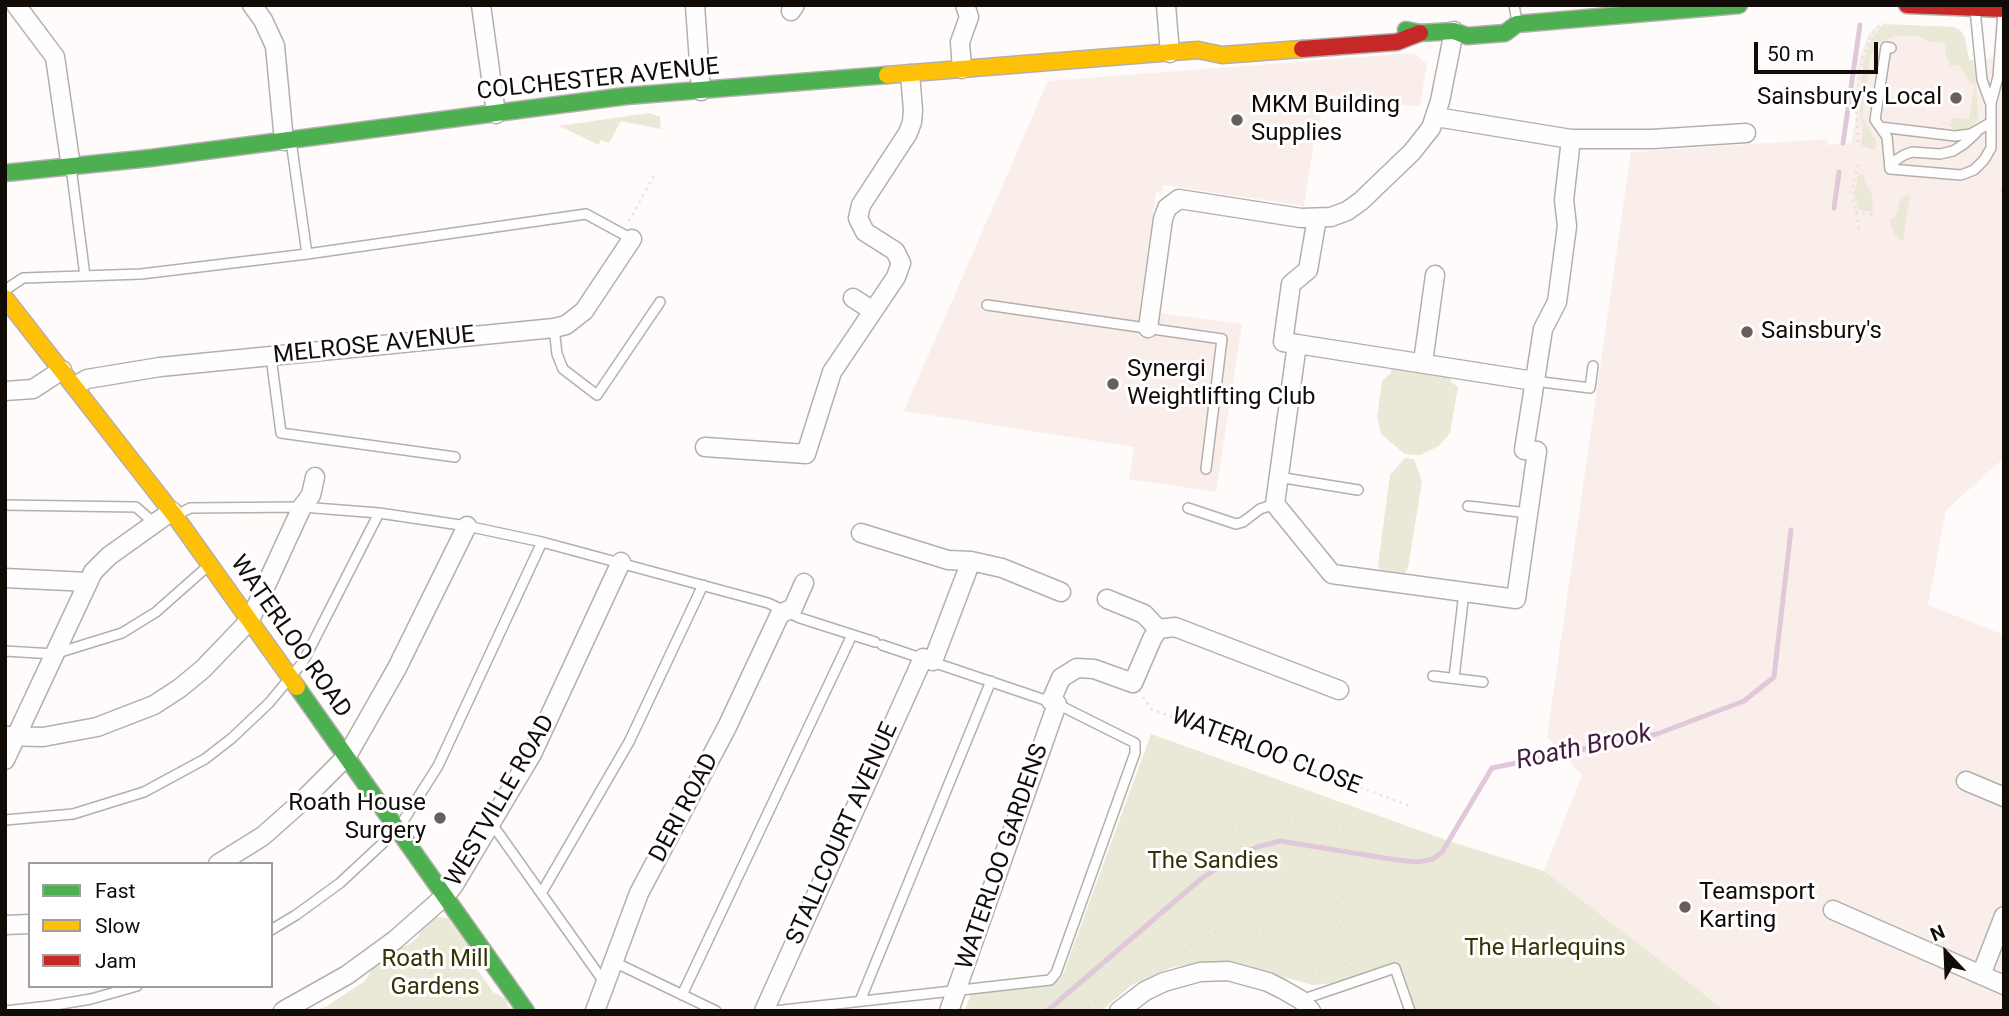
<!DOCTYPE html>
<style>
body{margin:0}
#map{position:relative;width:2009px;height:1016px;overflow:hidden;background:#fefbfa;font-family:Roboto,sans-serif}
canvas{display:block}
.frame{position:absolute;inset:0;border:7px solid #120c09;pointer-events:none}
.legend{position:absolute;left:28px;top:862px;width:245px;height:126px;box-sizing:border-box;background:#fff;border:2px solid #a09e9d;margin:0;padding:9px 12px;list-style:none;font-size:21px;color:#120c09}
.legend li{display:flex;align-items:center;gap:14px;height:35px}
.legend b{width:35px;border:2px solid #a09e9d}
.north{position:absolute;left:1911px;top:918px;width:70px;height:70px;-webkit-text-stroke:5px #fff;paint-order:stroke;rotate:337deg;font-size:19px;font-weight:700;line-height:28px;text-align:center;color:#120c09}
.north::after{content:'';display:block;margin:auto;width:24px;height:32px;background:#120c09;clip-path:polygon(50% 0,100% 100%,50% 72%,0 100%)}
.scale{position:absolute;left:1754px;top:42px;width:124px;height:32px;box-sizing:border-box;border:4px solid #120c09;border-top:0;padding-left:9px;font-size:21px;line-height:24px;white-space:nowrap;color:#120c09;-webkit-text-stroke:5px #fff;paint-order:stroke}
</style>
<div id="map">
<canvas width="2009" height="1016"></canvas>
<div class="frame"></div>
<ul class="legend">
<li><b style="height:9px;background:#4caf50"></b>Fast</li>
<li><b style="height:9px;background:#ffc107"></b>Slow</li>
<li><b style="height:9px;background:#c62828"></b>Jam</li>
</ul>
<div class="north">N</div>
<div class="scale">50 m</div>
</div>
<script>
const g = document.querySelector('canvas').getContext('2d');
g.lineJoin = 'round';
function fill(path, color) { g.fillStyle = color; g.fill(path, 'evenodd'); }
const poly = rows => new Path2D(rows.map(r => 'M' + r).join(''));
function strokePath(path, color, width, dash) { g.strokeStyle = color; g.lineWidth = width; g.lineCap = dash ? 'butt' : 'round'; g.setLineDash(dash || []); g.stroke(path); }
function label(font, color, halo, rows, align = 'center') {
  g.font = font + ' Roboto,sans-serif'; g.lineWidth = 6; g.setLineDash([]); g.textBaseline = 'middle'; g.strokeStyle = halo; g.fillStyle = color; for (const [text, x, y, turn = 0] of rows) {
    g.save(); g.translate(x, y); g.rotate((+turn || 0) * Math.PI / 180); g.textAlign = isNaN(turn) ? turn : align; if (halo) g.strokeText(text, 0, 0); g.fillText(text, 0, 0); g.restore();
  }
}
const built = poly([
 [1877,25,1954,27,1964,35,1969,60,2004,57,2004,458,1946,510,1928,605,2004,635,2004,1011,1726,1011,1544,871,1582,775,1547,737,1631,152,1828,139,1827,145,1851,143,1856,116,1853,102,1859,59,1869,34],
 [1413,53,1427,64,1420,105,1414,106,1335,95,1323,100,1320,122,1317,123,1304,206,1163,185,1161,193,1156,193,1140,306,1160,308,1160,313,1242,324,1216,492,1129,479,1134,447,904,411,1048,81]
]);
const green = poly([
 [1884,24,1954,27,1961,31,1965,39,1969,60,1973,60,1976,84,1978,119,1972,127,1956,131,1944,122,1951,124,1951,118,1969,119,1975,84,1970,83,1959,65,1950,66,1945,52,1946,43,1927,41,1918,36,1893,36,1877,44,1871,54,1862,117,1877,143,1875,150,1861,146,1863,128,1858,102,1864,59,1872,38],
 [649,113,660,117,661,129,621,121,609,143,601,140,599,145,559,126],
 [1859,173,1864,175,1865,182,1872,193,1873,212,1859,210,1857,206,1854,194],
 [1910,194,1903,242,1895,235,1889,219,1895,218,1901,198],
 [1391,367,1451,374,1451,382,1458,387,1450,433,1439,446,1420,455,1405,454,1381,434,1377,417,1382,381,1391,373],
 [1405,458,1414,459,1422,481,1408,568,1405,573,1380,570,1378,565,1390,475],
 [1151,734,1449,841,1544,871,1726,1011,1416,1011,1398,962,1337,983,1313,985,1227,962,1192,964,1170,968,1132,985,1101,1011,965,1011,971,993,1050,985,1062,977],
 [436,917,448,918,472,952,470,959,493,992,506,999,508,1006,516,1011,315,1011,327,1006,365,981,375,964,397,949,409,945,418,937,424,924]
]);
const stream = poly([
 [1843,143,1860,25],
 [1834,208,1839,172],
 [1047,1011,1202,878,1231,859,1257,847,1280,841,1397,860,1417,862,1433,859,1442,852,1492,768,1657,734,1744,701,1774,677,1791,530]
]);
const path = poly([
 [1858,142,1856,102,1862,60,1871,35,1883,22],
 [1858,165,1853,183,1853,196,1859,230],
 [2001,192,2004,189],
 [1856,212,1874,215],
 [629,221,656,172],
 [1143,697,1151,709,1410,806],
 [433,934,437,980,456,1005,464,1011],
 [1397,955,1404,953,1415,962],
 [1293,974,1295,970,1318,974,1375,952,1374,948,1345,935,1332,915],
 [383,1011,404,1001,419,991,434,967],
 [1022,1011,1048,993],
 [1075,1011,1092,1004,1116,985,1138,971,1177,956,1211,933,1230,930,1255,933,1332,915,1343,896,1338,866,1345,831,1338,827,1302,820,1267,822,1221,831,1182,858,1165,866,1125,879,1111,893,1102,913,1079,949]
]);
const lane = poly([
 [1514,5,1517,22],
 [1975,9,1982,80,1990,102],
 [1880,127,1955,136,1971,134,1990,123],
 [71,167,85,276],
 [1890,169,1961,175,1974,170,1984,160,1991,148,1991,103,1998,77,2003,12],
 [1890,169,1887,137,1875,120,1886,47,1891,48],
 [1890,169,1896,160,1904,155,1912,152,1940,154,1953,151,1964,144,1976,133],
 [307,254,586,214,632,239],
 [5,290,23,278,141,274,307,254,291,141],
 [987,305,1222,339,1206,469],
 [554,328,557,354,563,369,597,395,660,302],
 [271,357,281,433,455,457],
 [1534,381,1590,388,1593,366],
 [1278,477,1358,490],
 [5,505,136,507,154,523],
 [1468,506,1528,513],
 [1188,508,1236,524,1243,522,1260,509,1275,504],
 [177,515,190,508,302,507,379,513,467,526,542,542,768,603,800,618,875,642],
 [5,651,54,654,122,633,156,612,208,566],
 [1433,676,1483,682],
 [1454,678,1464,592],
 [5,820,73,814,144,792,205,759,232,738,269,703,303,662,379,513],
 [492,824,604,982],
 [542,892,629,742,703,585],
 [271,930,296,915,340,883,398,829,438,766,542,542],
 [612,961,716,1011],
 [682,995,852,635],
 [1301,1000,1395,968,1410,1011],
 [860,1001,991,681],
 [5,1011,49,1006,91,999,137,986],
 [774,1011,1050,980,1056,973,1135,753,1135,743,1057,704,882,645]
]);
const street = poly([
 [16,5,55,57,71,167],
 [252,5,263,20,275,46,284,141],
 [481,5,496,114],
 [695,5,701,91],
 [1166,5,1170,53],
 [791,11,795,5],
 [962,69,960,42,969,17,965,5],
 [1436,117,1571,139,1652,139,1746,133],
 [853,298,873,311],
 [1148,328,1163,219,1167,208,1179,199,1301,218,1331,217,1347,211,1361,201,1412,152,1431,128,1440,101,1454,31],
 [1297,344,1283,342,1291,284,1308,270,1317,218],
 [1423,362,1435,275],
 [1534,381,1297,344,1275,504,1332,574,1516,599,1537,451,1524,450,1543,329,1557,302,1567,226,1564,200,1571,139],
 [75,386,87,379,160,367,554,328,566,325,584,311,632,239],
 [5,391,33,389,62,370],
 [705,447,806,454,832,372,896,277,901,263,895,251,865,232,858,218,861,205,908,133,912,122,913,110,910,74],
 [861,533,948,560,971,561,1002,568,1061,592],
 [5,578,88,582],
 [1107,599,1144,614,1158,629],
 [933,661,971,561],
 [1051,701,1061,678,1077,668,1094,669,1133,683,1152,639,1158,629,1175,627,1339,690],
 [5,736,43,737,97,727,154,705,180,688,203,669,250,620,302,507,311,495,315,477],
 [5,760,93,572,109,556,172,511],
 [1966,781,2004,797],
 [218,864,263,836,299,804,347,756,397,668,467,526],
 [1833,910,2004,985],
 [5,925,30,924],
 [1981,975,2004,916],
 [283,1011,347,975,395,940,446,895,454,885,532,754,621,562],
 [595,1011,639,893,727,727,780,614,793,608,804,583],
 [764,1011,923,658],
 [949,1011,1057,704],
 [1119,1011,1145,991,1164,982,1200,972,1228,971,1268,982,1282,989,1301,1000,1311,1011]
]);
const fast = poly([
 [1406,30,1420,33,1454,31,1467,36,1505,33,1517,24,1739,5],
 [5,173,151,158,626,96,887,75],
 [297,687,526,1011]
]);
const slow = poly([
 [887,75,1198,50,1222,55,1302,49],
 [5,298,175,516,297,687]
]);
const jam = poly([
 [1907,5,2004,9],
 [1302,49,1397,42,1420,33]
]);
const markers = [
 [1956,98,7,"#65605d"],
 [1237,120,7,"#65605d"],
 [1747,332,7,"#65605d"],
 [1113,384,7,"#65605d"],
 [440,818,7,"#65605d"],
 [1685,907,7,"#65605d"]
];
const streetNames = [
 ["COLCHESTER AVENUE",598,80,-6],
 ["MELROSE AVENUE",374,346,-6],
 ["WATERLOO ROAD",290,637,55],
 ["WATERLOO CLOSE",1266,752,21],
 ["WESTVILLE ROAD",501,801,-60],
 ["DERI ROAD",685,808,-62],
 ["STALLCOURT AVENUE",843,834,-66],
 ["WATERLOO GARDENS",1003,857,-71]
];
const poiNames = [
 ["Sainsbury's Local",1942,98,"right"],
 ["MKM Building",1251,106],
 ["Supplies",1251,134],
 ["Sainsbury's",1761,332],
 ["Synergi",1127,370],
 ["Weightlifting Club",1127,398],
 ["Roath House",426,804,"right"],
 ["Surgery",426,832,"right"],
 ["Teamsport",1699,893],
 ["Karting",1699,921]
];
const parkNames = [
 ["The Sandies",1213,862],
 ["The Harlequins",1545,949],
 ["Roath Mill",435,960],
 ["Gardens",435,988]
];
const waterNames = [
 ["Roath Brook",1584,748,-12]
];
fill(built, '#f9eeea');
fill(green, '#eae9d7');
strokePath(stream, '#e0c8da', 5);
strokePath(lane, '#b3afad', 12);
strokePath(street, '#b3afad', 21);
strokePath(fast, '#b3afad', 19);
strokePath(slow, '#b3afad', 19);
strokePath(jam, '#b3afad', 19);
strokePath(path, '#e2e1e0', 2.5, [2, 5]);
strokePath(lane, '#fffefe', 9);
strokePath(street, '#fffefe', 18);
strokePath(fast, '#4caf50', 16);
strokePath(slow, '#ffc107', 16);
strokePath(jam, '#c62828', 16);
for (const [x, y, r, color] of markers) { const dot = new Path2D(); dot.arc(x, y, r, 0, 2 * Math.PI); g.fillStyle = color; g.fill(dot); strokePath(dot, '#fff', 2.5); }
label('24px', '#120c09', '#fff', streetNames);
label('24px', '#120c09', '#fff', poiNames, 'left');
label('24px', '#343303', '#fff', parkNames);
label('italic 26px', '#451c40', '#fff', waterNames);
</script>
